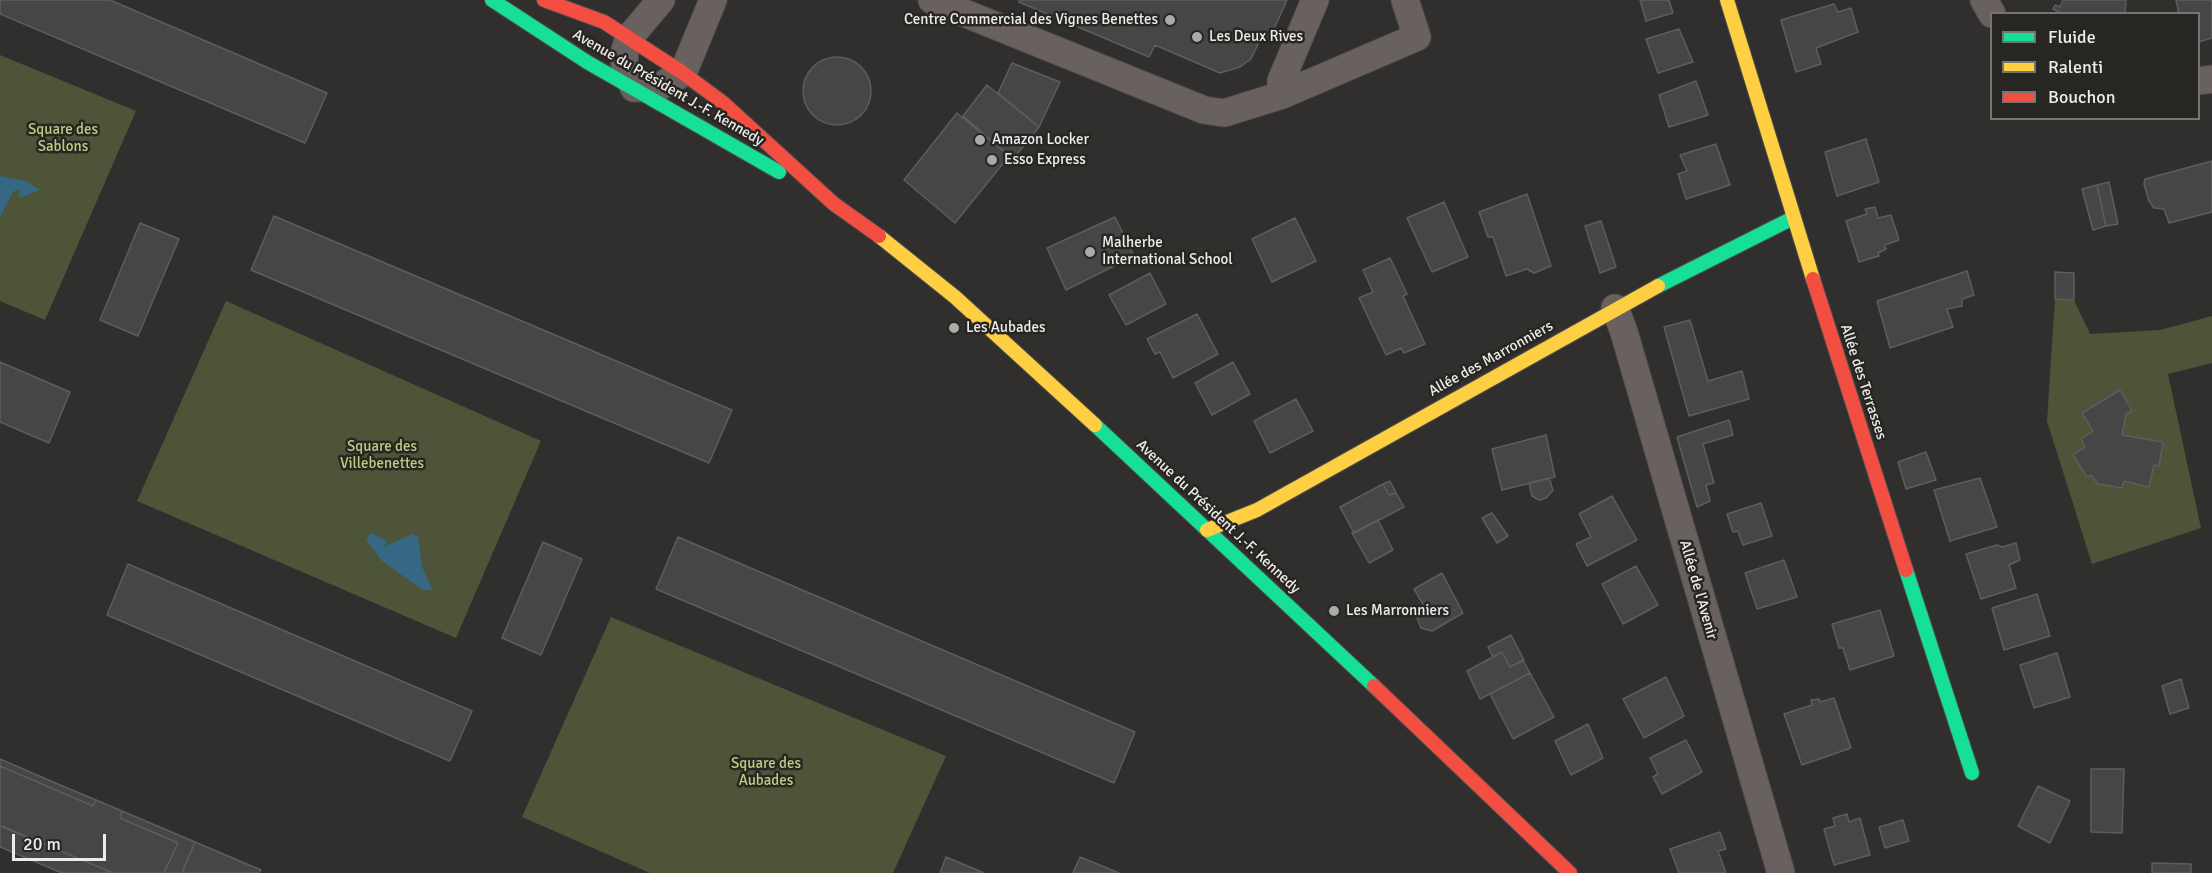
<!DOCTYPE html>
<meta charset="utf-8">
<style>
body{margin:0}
#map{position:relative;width:2212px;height:873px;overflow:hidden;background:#302f2e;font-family:Signika,sans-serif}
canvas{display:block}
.legend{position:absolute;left:1990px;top:12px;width:210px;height:108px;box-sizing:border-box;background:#272623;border:2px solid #767573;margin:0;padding:8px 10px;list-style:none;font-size:18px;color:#edecea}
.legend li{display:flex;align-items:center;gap:12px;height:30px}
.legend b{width:30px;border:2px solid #767573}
.scale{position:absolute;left:12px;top:834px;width:94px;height:27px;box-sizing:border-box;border:3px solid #edecea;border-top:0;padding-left:8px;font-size:18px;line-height:21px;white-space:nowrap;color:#edecea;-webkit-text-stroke:4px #272623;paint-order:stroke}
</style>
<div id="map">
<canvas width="2212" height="873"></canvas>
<ul class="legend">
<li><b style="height:8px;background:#16e098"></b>Fluide</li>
<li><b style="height:8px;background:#ffcf43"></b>Ralenti</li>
<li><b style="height:8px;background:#f24e42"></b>Bouchon</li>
</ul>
<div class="scale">20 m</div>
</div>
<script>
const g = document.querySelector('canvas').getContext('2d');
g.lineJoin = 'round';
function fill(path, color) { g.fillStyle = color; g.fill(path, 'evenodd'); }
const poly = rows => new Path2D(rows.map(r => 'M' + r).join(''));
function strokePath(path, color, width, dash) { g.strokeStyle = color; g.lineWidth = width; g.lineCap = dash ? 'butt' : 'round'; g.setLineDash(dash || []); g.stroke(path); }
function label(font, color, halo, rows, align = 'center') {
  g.font = font + ' Signika,sans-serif'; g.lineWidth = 5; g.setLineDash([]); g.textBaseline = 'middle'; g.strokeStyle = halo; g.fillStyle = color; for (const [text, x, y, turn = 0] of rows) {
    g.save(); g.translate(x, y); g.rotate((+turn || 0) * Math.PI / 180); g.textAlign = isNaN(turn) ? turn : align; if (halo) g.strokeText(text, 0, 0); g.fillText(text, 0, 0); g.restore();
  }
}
const green = poly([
 [0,55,136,111,45,320,0,301],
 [2055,299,2074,300,2090,334,2160,330,2212,316,2212,363,2168,374,2201,528,2092,564,2047,421],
 [226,301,541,441,456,638,137,501],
 [611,617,946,756,893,873,650,873,522,817]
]);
const water = poly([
 [0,176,26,181,40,190,22,197,19,197,19,189,13,192,0,217],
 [372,533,388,542,383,547,413,534,418,537,422,567,433,590,423,590,382,561,366,539]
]);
const building = poly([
 [0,0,110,0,327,93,305,143,0,14,0,0],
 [1019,0,1287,0,1269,40,1261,38,1251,59,1240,67,1220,73,1155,45,1149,57,1019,2,1019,0],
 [1640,0,1669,0,1673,13,1646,21,1640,0],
 [2063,0,2126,0,2125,14,2063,14,2053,9,2055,5,2060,7,2063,0],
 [2176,0,2212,0,2212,38,2198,42,2198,14,2179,14,2176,0],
 [1834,4,1838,12,1851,8,1858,32,1816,48,1821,64,1796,72,1781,20,1834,4],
 [1679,29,1693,62,1658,73,1646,39,1679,29],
 '803 91a34 34 0 1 1 68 0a34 34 0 1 1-68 0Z',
 [1012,63,1060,82,1039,127,998,93,1012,63],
 [1696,81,1708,115,1669,127,1659,95,1696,81],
 [987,85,1039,127,1013,159,963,116,987,85],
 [957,113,1009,156,955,223,904,180,957,113],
 [1866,139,1879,182,1837,196,1825,152,1866,139],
 [1716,144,1730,185,1686,199,1678,174,1687,171,1680,155,1716,144],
 [2212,161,2212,212,2169,223,2164,209,2154,208,2149,201,2144,184,2145,179,2212,161],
 [2109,182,2118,224,2106,226,2097,185,2109,182],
 [2097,185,2106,226,2093,230,2082,189,2097,185],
 [1527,194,1551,266,1534,273,1527,269,1506,276,1493,237,1488,237,1479,212,1527,194],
 [1444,202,1468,257,1432,272,1407,218,1444,202],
 [1875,207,1878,218,1891,215,1899,240,1885,245,1886,249,1878,253,1879,256,1859,262,1846,221,1867,214,1865,209,1875,207],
 [274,216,732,410,709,463,251,270,274,216],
 [1115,217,1134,256,1066,290,1047,248,1115,217],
 [1295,218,1316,261,1272,282,1252,239,1295,218],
 [1601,221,1616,267,1600,273,1585,226,1601,221],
 [140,223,179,239,138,336,100,320,140,223],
 [1390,258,1407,294,1403,296,1425,344,1404,353,1401,348,1386,355,1359,298,1373,292,1363,270,1390,258],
 [1967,271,1974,295,1962,299,1962,306,1947,309,1953,327,1890,348,1877,301,1967,271],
 [2055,272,2074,273,2074,300,2055,299,2055,272],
 [1150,273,1166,304,1126,325,1109,295,1150,273],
 [1197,314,1218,354,1173,378,1160,352,1155,354,1147,339,1197,314],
 [1690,320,1708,381,1742,371,1749,399,1689,416,1664,327,1690,320],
 [0,362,70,392,49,443,0,422,0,362],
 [1233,362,1250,394,1212,415,1195,383,1233,362],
 [2120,390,2132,411,2126,414,2122,435,2163,442,2159,466,2154,465,2149,487,2124,481,2122,488,2098,484,2091,475,2087,477,2073,455,2085,447,2081,439,2093,431,2082,413,2120,390],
 [1296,399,1313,431,1270,453,1254,421,1296,399],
 [1729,420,1733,435,1703,444,1714,483,1706,485,1710,501,1697,507,1677,437,1729,420],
 [1546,435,1555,477,1502,490,1492,449,1546,435],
 [1926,452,1936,480,1906,489,1898,462,1926,452],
 [1549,478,1553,490,1546,498,1539,500,1532,496,1529,483,1549,478],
 [1980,478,1997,527,1950,541,1934,490,1980,478],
 [1390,481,1396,493,1389,495,1383,484,1390,481],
 [1383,484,1389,495,1396,493,1404,507,1354,533,1340,507,1383,484],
 [1612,496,1637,540,1587,566,1576,544,1591,537,1579,514,1612,496],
 [1761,503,1772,536,1743,545,1738,531,1733,532,1727,514,1761,503],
 [1492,513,1508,536,1497,543,1482,518,1492,513],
 [1378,520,1393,550,1369,563,1352,533,1378,520],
 [678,537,1135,732,1114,783,656,589,678,537],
 [543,542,582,559,541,655,502,638,543,542],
 [2016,543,2020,560,2009,565,2016,588,1981,599,1966,554,1997,545,2002,547,2016,543],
 [1784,560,1797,597,1757,609,1745,573,1784,560],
 [128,564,472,711,450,761,107,615,128,564],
 [1636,566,1658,605,1623,624,1602,584,1636,566],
 [1442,573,1463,613,1432,631,1421,628,1417,618,1420,613,1419,609,1424,606,1414,589,1442,573],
 [2037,594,2050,636,2004,650,1992,608,2037,594],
 [1880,610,1894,656,1850,670,1843,648,1839,648,1832,624,1880,610],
 [1511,635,1524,660,1510,667,1502,652,1493,657,1488,647,1511,635],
 [1502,652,1510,667,1523,660,1530,673,1480,699,1467,671,1502,652],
 [2057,653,2070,697,2034,708,2020,665,2057,653],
 [1530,673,1554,717,1513,739,1490,694,1530,673],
 [1666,677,1684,716,1644,738,1623,699,1666,677],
 [2181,679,2189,708,2170,714,2162,686,2181,679],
 [1834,698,1851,748,1802,765,1784,714,1812,705,1811,700,1819,699,1820,702,1834,698],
 [1588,724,1603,758,1571,775,1555,741,1588,724],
 [1686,740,1702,772,1662,794,1653,777,1658,774,1650,758,1686,740],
 [0,759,53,782,96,800,93,806,0,766,0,759],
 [0,766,93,806,96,800,122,811,120,818,178,843,164,873,113,873,0,826,0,766],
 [2091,769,2124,769,2122,833,2091,832,2091,769],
 [2038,786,2070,801,2050,843,2018,826,2038,786],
 [122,811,195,842,182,873,164,873,178,843,120,818,122,811],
 [1847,814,1849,822,1860,818,1870,855,1834,865,1824,829,1835,826,1833,818,1847,814],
 [1903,820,1909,841,1885,848,1879,827,1903,820],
 [0,826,4,827,113,873,62,873,0,847,0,826],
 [1720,832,1726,849,1718,851,1726,873,1679,873,1670,849,1720,832],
 [195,842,261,870,259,873,182,873,195,842],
 [946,857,984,873,940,873,946,857],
 [1080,857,1119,873,1073,873,1080,857],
 [2152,863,2191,864,2191,873,2152,873,2152,863]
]);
const street = poly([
 [661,0,629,38,624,53,625,69,634,88,657,88,683,73,713,0],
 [932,0,1204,110,1224,113,1282,95,1417,37,1405,0],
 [1984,0,1992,14],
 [2198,81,2212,79],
 [1282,95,1281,81,1315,0],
 [1615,308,1624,332,1781,873]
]);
const fast = poly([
 [492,0,587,62,779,172],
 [1658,286,1793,218],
 [1095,425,1374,686],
 [1906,570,1972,773]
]);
const slow = poly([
 [1727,0,1813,279],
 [879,236,955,297,1095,425],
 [1207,530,1257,510,1658,286]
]);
const jam = poly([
 [544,0,604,22,683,73,722,102,834,204,879,236],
 [1813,279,1906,570],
 [1374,686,1570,873]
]);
const markers = [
 [1170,20,6,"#abaaa8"],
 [1197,37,6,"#abaaa8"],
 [980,140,6,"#abaaa8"],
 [992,160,6,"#abaaa8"],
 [1090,252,6,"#abaaa8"],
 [954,328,6,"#abaaa8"],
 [1334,611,6,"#abaaa8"]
];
const poiNames = [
 ["Centre Commercial des Vignes Benettes",1158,20,"right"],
 ["Les Deux Rives",1209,37],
 ["Amazon Locker",992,140],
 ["Esso Express",1004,160],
 ["Malherbe",1102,243],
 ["International School",1102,260],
 ["Les Aubades",966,328],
 ["Les Marronniers",1346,611]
];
const streetNames = [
 ["Avenue du Président J.-F. Kennedy",668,88,30],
 ["Allée des Marronniers",1491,359,-29],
 ["Allée des Terrasses",1863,382,72],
 ["Avenue du Président J.-F. Kennedy",1218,517,43],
 ["Allée de l'Avenir",1698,590,74]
];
const parkNames = [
 ["Square des",63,130],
 ["Sablons",63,147],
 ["Square des",382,447],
 ["Villebenettes",382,464],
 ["Square des",766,764],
 ["Aubades",766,781]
];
fill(green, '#4d5438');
fill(water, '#366784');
fill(building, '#474646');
strokePath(building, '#5e5d5d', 1.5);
strokePath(street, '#4e4d4c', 29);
strokePath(fast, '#4e4d4c', 16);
strokePath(slow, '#4e4d4c', 16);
strokePath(jam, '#4e4d4c', 16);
strokePath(street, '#696160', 27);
strokePath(fast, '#16e098', 14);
strokePath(slow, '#ffcf43', 14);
strokePath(jam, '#f24e42', 14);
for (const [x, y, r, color] of markers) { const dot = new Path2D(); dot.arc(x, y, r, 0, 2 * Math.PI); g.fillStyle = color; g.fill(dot); strokePath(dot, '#272623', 2); }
label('15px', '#edecea', '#272623', poiNames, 'left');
label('15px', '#edecea', '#272623', streetNames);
label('15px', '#bacf80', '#272623', parkNames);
</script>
